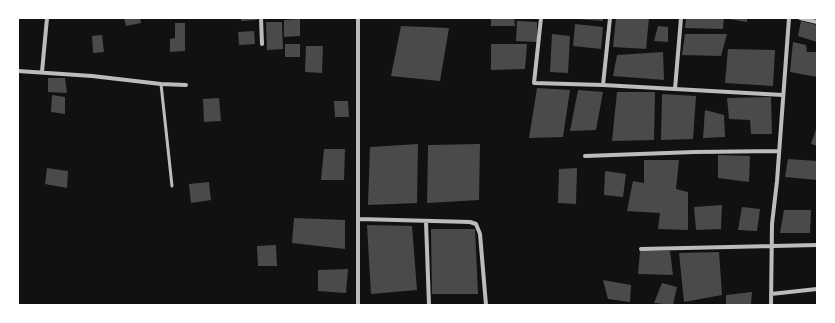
<!DOCTYPE html>
<style>
body{margin:0}
#map{position:relative;width:835px;height:323px;overflow:hidden;background:#111;font-family:Jost,sans-serif}
canvas{display:block}
.frame{position:absolute;inset:0;border:19px solid #fff;pointer-events:none}
</style>
<div id="map">
<canvas width="835" height="323"></canvas>
<div class="frame"></div>
</div>
<script>
const g = document.querySelector('canvas').getContext('2d');
g.lineJoin = 'round';
function fill(path, color) { g.fillStyle = color; g.fill(path, 'evenodd'); }
const poly = rows => new Path2D(rows.map(r => 'M' + r).join(''));
function strokePath(path, color, width, dash) { g.strokeStyle = color; g.lineWidth = width; g.lineCap = dash ? 'butt' : 'round'; g.setLineDash(dash || []); g.stroke(path); }
const building = poly([
 [124,18,140,18,141,23,126,26],
 [241,18,257,18,257,20,241,21],
 [491,18,514,18,515,26,491,26],
 [578,18,603,18,603,21,578,19],
 [616,18,649,18,646,49,613,47],
 [686,18,724,18,723,29,685,28],
 [730,18,747,18,747,22,729,19],
 [300,19,300,36,284,37,284,20],
 [517,21,537,22,537,42,516,41],
 [801,21,817,25,817,42,798,36],
 [266,22,282,22,283,49,267,50],
 [175,23,185,23,185,51,170,52,170,39,175,38],
 [575,24,603,27,601,49,573,46],
 [401,26,449,28,440,81,391,76],
 [658,26,668,27,668,42,654,41],
 [254,31,255,44,239,45,238,32],
 [552,34,570,36,568,73,550,72],
 [685,34,727,34,721,56,682,55],
 [102,35,104,52,93,53,92,36],
 [793,42,806,45,807,52,817,52,817,77,790,72],
 [285,44,300,44,300,57,285,57],
 [491,44,527,44,525,69,491,70],
 [306,46,323,46,322,73,305,72],
 [728,49,775,50,773,86,725,83],
 [663,52,664,80,613,76,617,55],
 [48,78,65,78,67,93,48,92],
 [537,88,570,90,563,137,529,138],
 [578,90,603,92,596,130,570,131],
 [617,92,655,92,654,140,612,141],
 [662,94,696,96,693,139,661,140],
 [52,95,65,97,65,114,51,112],
 [771,97,772,134,751,134,750,120,729,119,727,98],
 [219,98,221,121,204,122,203,99],
 [334,101,348,101,349,117,335,117],
 [705,110,724,115,725,137,703,138],
 [817,126,817,146,811,144],
 [418,144,417,203,368,205,370,147],
 [480,144,479,200,427,203,428,145],
 [324,149,345,149,344,180,321,180],
 [718,155,750,156,749,182,718,178],
 [788,159,817,161,817,180,785,177],
 [644,160,679,160,676,189,688,192,688,230,658,229,660,213,627,211,633,181,644,183],
 [47,168,68,171,67,188,45,184],
 [577,168,576,204,558,203,559,169],
 [605,171,626,174,623,197,604,195],
 [209,182,211,200,191,203,189,184],
 [722,205,721,229,696,230,694,207],
 [742,207,760,209,757,231,738,230],
 [784,210,811,210,810,233,780,233],
 [294,218,345,220,345,249,292,243],
 [367,225,412,226,417,290,371,294],
 [431,229,475,229,478,294,432,294],
 [276,245,277,266,258,266,257,246],
 [640,251,670,251,673,275,638,274],
 [719,252,722,295,684,302,679,253],
 [348,269,346,293,318,291,318,270],
 [603,280,631,285,630,302,608,299],
 [662,283,677,287,673,305,654,303],
 [752,292,751,305,726,305,726,295]
]);
const service = poly([
 [161,84,172,186]
]);
const minor = poly([
 [261,18,262,44],
 [358,18,358,305],
 [541,18,534,83,603,85,783,95],
 [800,18,817,22],
 [18,71,92,76,161,84,186,85],
 [42,72,47,18],
 [603,85,610,18],
 [675,89,681,18],
 [585,156,694,152,779,151],
 [359,219,470,222,476,224,480,234,486,305],
 [426,222,429,305],
 [641,249,817,245],
 [771,294,817,289],
 [771,305,772,224,777,181,789,18]
]);
fill(building, '#4a4a4a');
strokePath(service, '#bcbcbc', 3);
strokePath(minor, '#bcbcbc', 4);
</script>
